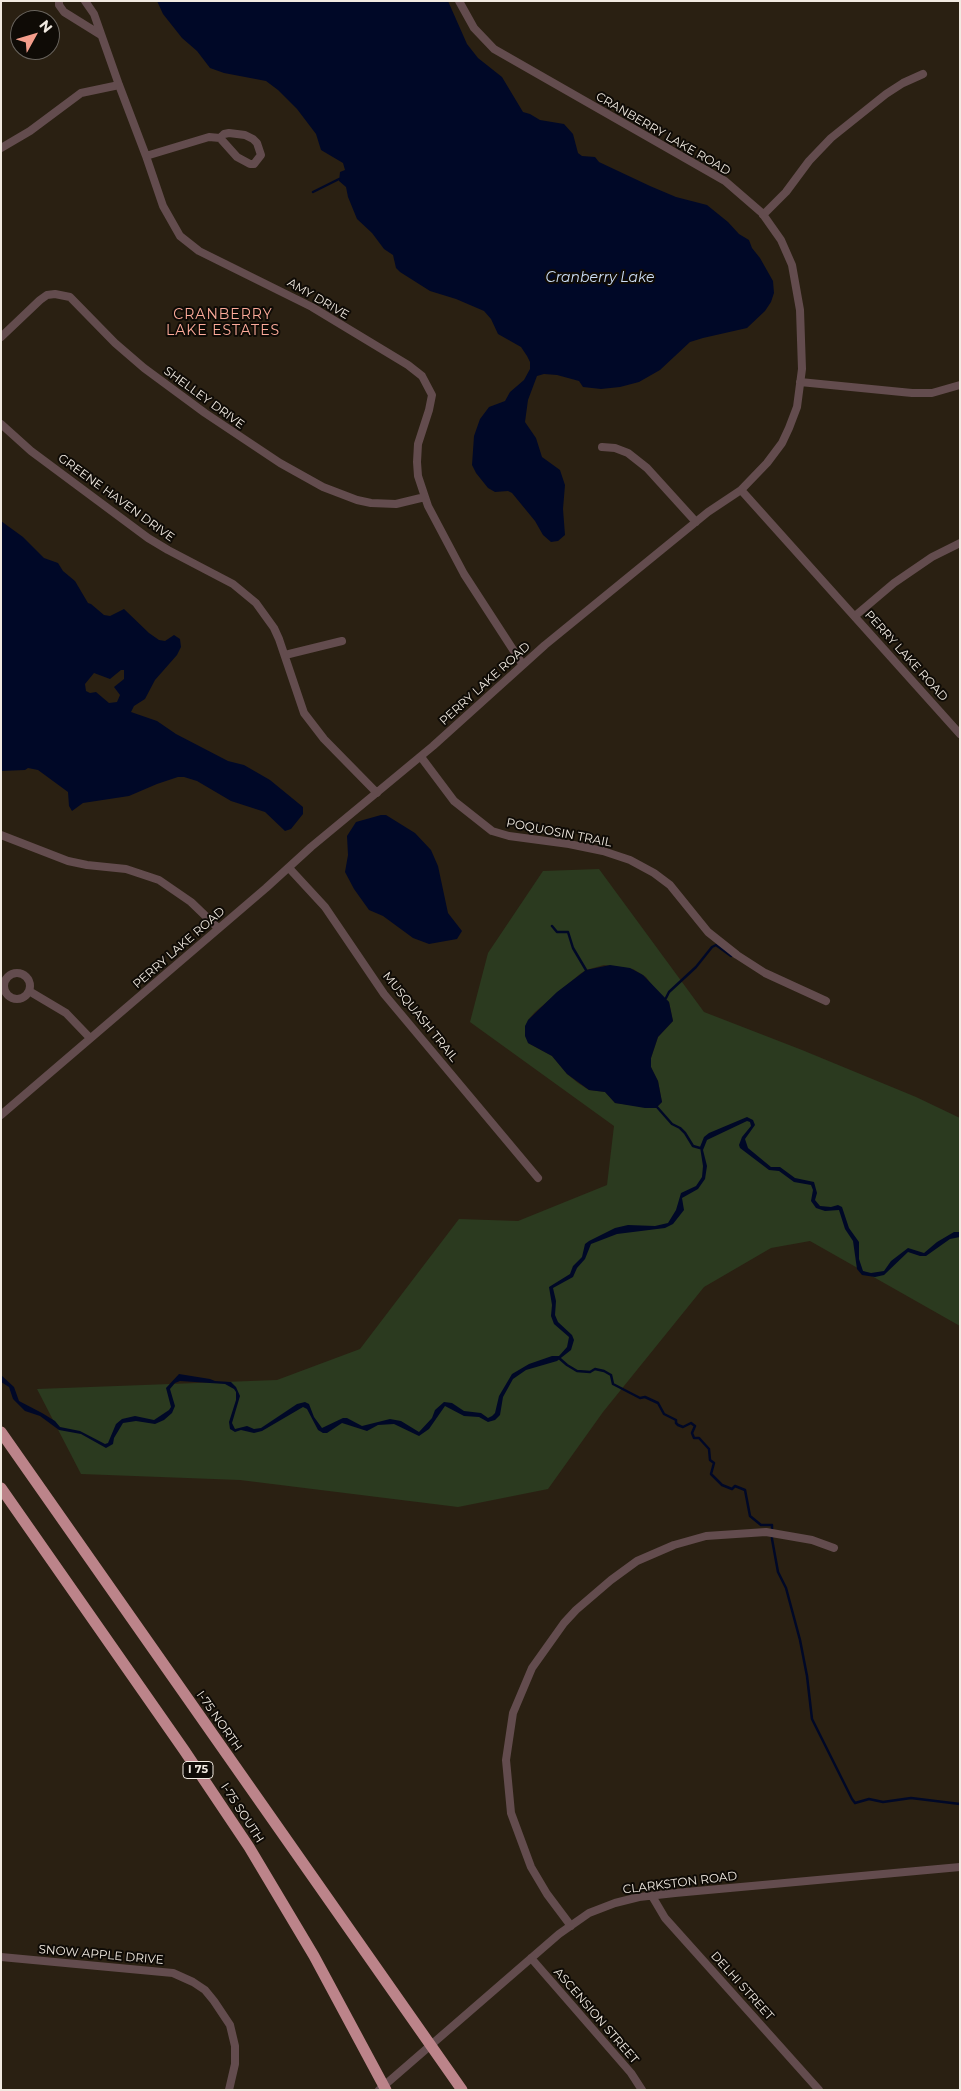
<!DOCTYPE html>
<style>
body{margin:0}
#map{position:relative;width:961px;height:2091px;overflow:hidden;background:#2a2012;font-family:Montserrat,sans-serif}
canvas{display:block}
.frame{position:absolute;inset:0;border:2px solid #f1eae1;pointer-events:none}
.north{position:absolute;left:10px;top:10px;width:50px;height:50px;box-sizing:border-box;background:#0f0b06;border:1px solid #69645e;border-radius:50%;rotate:51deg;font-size:14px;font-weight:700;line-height:20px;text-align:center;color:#f1eae1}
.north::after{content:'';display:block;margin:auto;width:18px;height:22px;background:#f49d8b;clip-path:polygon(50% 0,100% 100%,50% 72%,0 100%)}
</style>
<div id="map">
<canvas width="961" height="2091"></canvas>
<div class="frame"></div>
<div class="north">N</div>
</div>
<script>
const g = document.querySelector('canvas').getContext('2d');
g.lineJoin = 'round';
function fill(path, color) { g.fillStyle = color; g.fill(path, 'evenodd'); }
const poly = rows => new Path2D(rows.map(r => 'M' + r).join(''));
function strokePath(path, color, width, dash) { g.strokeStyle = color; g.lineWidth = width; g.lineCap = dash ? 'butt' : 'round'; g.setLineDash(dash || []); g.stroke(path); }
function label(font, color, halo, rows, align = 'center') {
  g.font = font + ' Montserrat,sans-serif'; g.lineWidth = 4; g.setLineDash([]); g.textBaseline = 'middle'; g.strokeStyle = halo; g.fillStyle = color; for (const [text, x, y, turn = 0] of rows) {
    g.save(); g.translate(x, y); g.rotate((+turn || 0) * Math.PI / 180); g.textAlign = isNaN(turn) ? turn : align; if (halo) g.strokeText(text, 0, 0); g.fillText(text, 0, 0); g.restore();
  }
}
const green = poly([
 [599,869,704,1012,802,1050,916,1097,960,1118,960,1326,810,1241,771,1248,704,1287,603,1412,548,1489,458,1507,240,1480,81,1474,37,1389,277,1380,360,1349,459,1219,518,1221,607,1185,614,1126,470,1022,488,953,543,871],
 [604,965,633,969,646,977,657,992,669,1002,673,1021,658,1037,651,1058,651,1067,658,1081,662,1102,656,1108,615,1103,605,1092,589,1090,578,1083,567,1074,552,1056,528,1043,528,1020,535,1012,580,974,586,970]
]);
const water = poly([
 [157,1,448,1,467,44,478,58,502,77,523,112,530,114,540,120,564,124,573,134,578,153,582,156,595,157,599,162,650,186,676,197,707,205,728,222,739,234,749,240,752,248,760,258,773,281,774,293,771,302,765,311,747,328,703,338,690,342,660,370,639,382,620,387,601,389,583,387,579,381,557,375,544,374,537,376,528,400,525,422,536,438,542,457,560,470,565,485,563,509,565,535,558,541,551,542,543,535,535,521,512,493,508,491,495,492,488,488,476,473,472,465,474,436,480,419,489,407,505,401,510,392,524,380,530,369,530,362,527,356,521,347,498,334,491,319,484,311,456,299,430,291,400,272,396,268,393,255,384,249,372,233,357,219,348,197,346,187,339,181,340,172,345,170,343,163,321,150,316,134,297,109,278,90,266,81,224,73,210,68,197,51,182,38,163,14],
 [1,521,23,537,44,558,58,563,63,571,75,581,88,603,91,604,104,615,110,616,124,609,149,633,159,640,165,641,174,635,180,639,181,647,177,655,155,680,145,699,134,706,131,712,157,721,176,734,228,761,244,765,270,780,303,807,303,814,291,829,285,831,265,812,231,801,197,781,184,777,178,777,157,784,129,796,83,803,72,811,69,806,68,792,38,770,28,768,25,770,1,771],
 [121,670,124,670,124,679,114,687,120,695,117,702,109,703,96,692,90,693,86,691,85,684,94,673,110,679],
 [381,815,386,815,415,833,431,850,438,866,448,913,462,931,457,939,429,944,413,938,383,916,369,910,354,889,345,872,348,855,347,836,356,822],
 [610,965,630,968,643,975,669,1002,673,1021,658,1037,651,1058,651,1067,658,1081,662,1102,656,1108,645,1108,615,1103,605,1092,589,1090,567,1074,552,1056,528,1043,525,1036,525,1026,528,1020,557,992,586,970],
 [747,1117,753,1120,755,1125,745,1139,748,1148,771,1167,780,1167,795,1178,814,1182,817,1193,815,1200,820,1206,831,1207,838,1205,842,1207,849,1228,859,1242,859,1259,863,1271,871,1273,884,1271,891,1261,908,1248,924,1253,937,1242,954,1232,960,1232,960,1237,950,1239,926,1256,920,1256,908,1252,884,1275,875,1277,862,1275,857,1269,853,1241,845,1229,839,1210,825,1211,816,1208,811,1201,813,1190,811,1185,794,1182,779,1171,769,1170,740,1148,739,1145,742,1137,751,1126,750,1122,747,1121,707,1140,703,1150,707,1166,705,1179,698,1189,682,1198,684,1210,673,1224,665,1228,617,1234,591,1244,585,1259,577,1268,573,1277,553,1288,556,1301,555,1315,558,1322,572,1335,574,1340,571,1350,557,1361,526,1370,513,1379,503,1397,500,1415,495,1420,488,1422,479,1417,464,1416,445,1406,429,1429,419,1436,394,1424,378,1425,367,1431,342,1423,327,1433,323,1433,318,1430,307,1409,303,1407,262,1431,254,1433,241,1430,235,1432,230,1429,229,1422,236,1400,236,1392,234,1389,225,1384,180,1381,175,1383,170,1389,175,1406,172,1413,164,1420,155,1424,136,1421,123,1423,114,1438,113,1444,106,1448,81,1434,59,1430,40,1416,25,1411,13,1399,9,1387,1,1382,1,1375,14,1387,19,1401,42,1413,55,1421,60,1427,80,1431,105,1444,108,1443,116,1424,122,1419,135,1416,154,1420,169,1410,171,1407,166,1388,179,1374,210,1379,215,1381,231,1382,236,1387,240,1396,232,1423,235,1429,247,1426,254,1429,261,1428,297,1404,305,1402,309,1404,314,1417,322,1428,343,1418,347,1418,362,1426,390,1419,401,1421,419,1432,432,1418,435,1410,444,1402,452,1403,464,1411,481,1413,488,1418,492,1416,495,1413,499,1396,512,1374,529,1364,552,1356,559,1356,567,1347,569,1337,554,1324,551,1316,552,1305,549,1287,570,1274,573,1266,582,1257,585,1244,589,1241,615,1228,628,1225,655,1226,668,1223,676,1210,681,1193,696,1186,702,1177,703,1166,700,1147,704,1137,709,1133]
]);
const stream = poly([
 [313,192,339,179],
 [552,926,557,932,568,932,573,948,586,970],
 [666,998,669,992,696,967,712,947,716,945,731,956],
 [657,1107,672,1124,680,1128,685,1133,693,1146,700,1148],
 [559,1358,567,1365,577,1371,590,1372,595,1369,604,1371,611,1375,613,1384,640,1398,645,1397,658,1403,664,1414,676,1420,676,1423,678,1425,683,1427,691,1423,695,1426,692,1433,694,1438,699,1438,709,1449,710,1460,714,1463,711,1474,722,1485,732,1489,735,1486,745,1490,750,1516,761,1525,772,1525,772,1539,778,1572,786,1588,800,1640,807,1676,812,1719,852,1799,855,1803,869,1799,883,1802,911,1798,960,1804]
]);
const minor = poly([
 [59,1,59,5,64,12,101,35],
 [85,1,94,14,119,85,146,156,163,206,180,236,199,251,312,307,408,365,422,376,432,395,429,410,418,444,417,462,418,476,428,506,464,574,523,665],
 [1,148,30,131,81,93,119,85],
 [146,156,209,137,220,138,237,157,250,164,254,164,261,155,257,143,253,139,245,135,229,133,224,134,220,138],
 [763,215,786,192,809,161,831,138,886,94,903,83,923,74],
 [1,337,40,300,47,295,55,294,70,297,115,343,144,368,205,413,280,463,323,487,357,500,371,503,396,504,425,497],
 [800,382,912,393,932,393,960,385],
 [1,424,31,451,148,538,168,550,233,584,256,603,274,628,279,639,304,713,324,739,377,793],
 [602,447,615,448,628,453,647,468,696,522],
 [741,490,960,734],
 [855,616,894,583,932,557,960,543],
 [285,655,342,641],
 [421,757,454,801,492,831,509,836,569,844,603,851,630,860,654,873,670,885,708,932,737,955,765,973,826,1001],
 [1,835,68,861,87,865,126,869,159,880,191,902,218,928],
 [289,868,325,907,384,994,538,1178],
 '4 986a13 13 0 1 1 26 0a13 13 0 1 1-26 0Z',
 [29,991,66,1013,90,1038],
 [1,1115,266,888,311,847,433,746,545,645,708,512,741,490,767,463,782,443,789,428,797,407,802,369,800,310,792,265,781,240,762,213,725,181,494,49,474,28,459,1],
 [652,1896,665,1918,819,2090],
 [571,1926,547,1894,531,1867,511,1813,506,1760,513,1713,532,1668,564,1623,576,1610,611,1580,637,1561,674,1545,706,1536,766,1532,812,1540,834,1548],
 [1,1957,173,1973,193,1982,205,1990,214,2001,230,2025,235,2046,235,2064,229,2090],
 [531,1958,631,2073,642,2090],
 [379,2090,559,1934,589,1913,615,1903,639,1897,675,1893,960,1867]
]);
const highway = poly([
 [1,1432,462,2090],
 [1,1488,184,1750,249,1847,314,1956,386,2090]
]);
const shields = [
 [198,1770,30]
];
const shieldNames = [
 ["I 75",198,1770]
];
const streetNames = [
 ["CRANBERRY LAKE ROAD",663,134,30],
 ["AMY DRIVE",318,299,30],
 ["SHELLEY DRIVE",204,398,36],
 ["GREENE HAVEN DRIVE",116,498,36],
 ["PERRY LAKE ROAD",906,656,48],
 ["PERRY LAKE ROAD",485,684,-42],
 ["POQUOSIN TRAIL",559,833,11],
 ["PERRY LAKE ROAD",179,948,-41],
 ["MUSQUASH TRAIL",420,1017,51],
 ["I-75 NORTH",219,1721,55],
 ["I-75 SOUTH",242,1813,57],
 ["CLARKSTON ROAD",680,1883,-7],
 ["SNOW APPLE DRIVE",101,1955,5],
 ["DELHI STREET",742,1986,48],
 ["ASCENSION STREET",596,2016,49]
];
const waterNames = [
 ["Cranberry Lake",600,278]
];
const neighbourhoodNames = [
 ["CRANBERRY",223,315],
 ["LAKE ESTATES",223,331]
];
fill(green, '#2b3a1f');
fill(water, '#000827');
strokePath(stream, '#000827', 2.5);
strokePath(minor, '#634c4e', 8);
strokePath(highway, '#bc848a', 11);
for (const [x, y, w] of shields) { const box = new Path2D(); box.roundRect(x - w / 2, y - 8.5, w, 17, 4); g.fillStyle = '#0f0b06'; g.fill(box); strokePath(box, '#f1eae1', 1); }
label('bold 11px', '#f1eae1', null, shieldNames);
label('12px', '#f1eae1', '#0f0b06', streetNames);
label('italic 14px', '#cddff8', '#0f0b06', waterNames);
g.letterSpacing = '1px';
label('14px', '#fdab9a', '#0f0b06', neighbourhoodNames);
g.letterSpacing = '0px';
</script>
